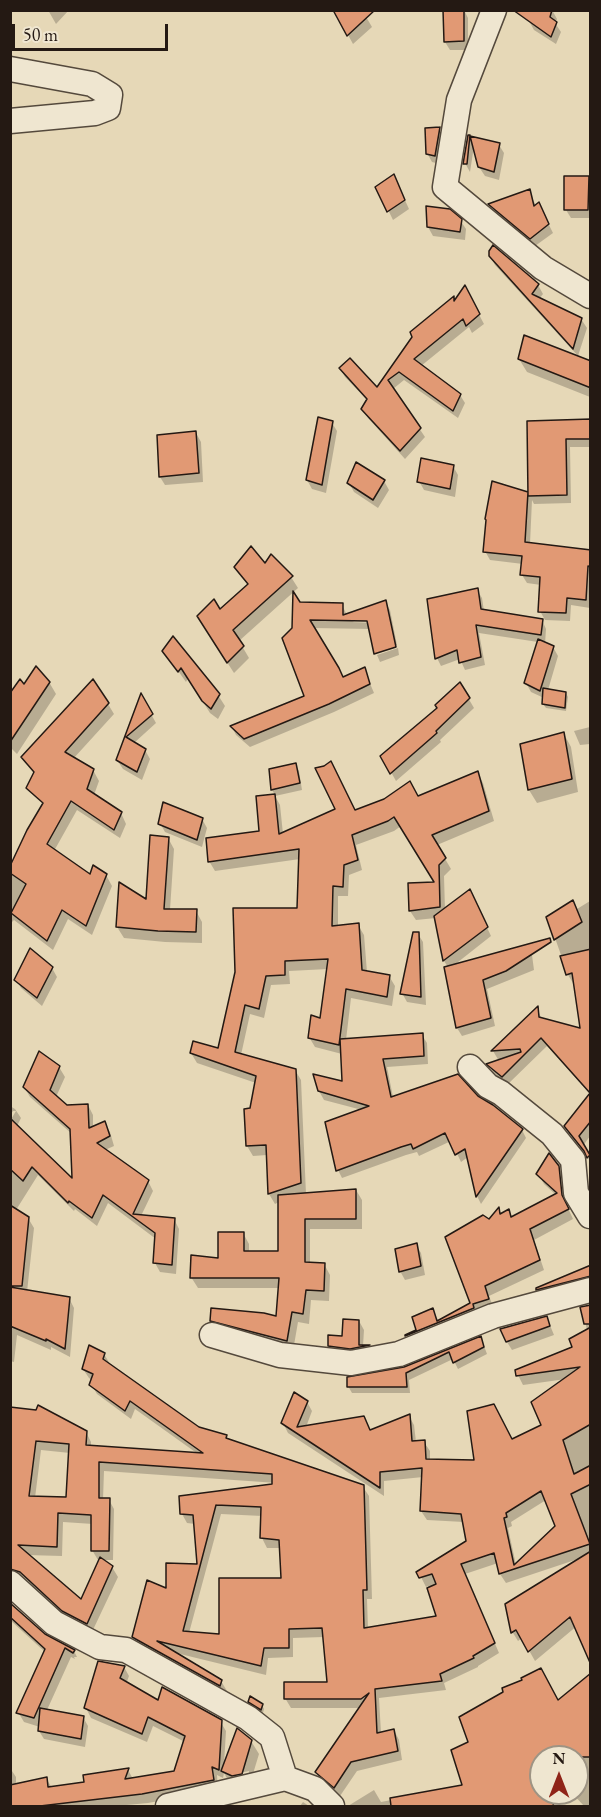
<!DOCTYPE html>
<style>
body{margin:0}
#map{position:relative;width:601px;height:1817px;overflow:hidden;background:#e6d8b7;font-family:"EB Garamond",serif}
canvas{display:block}
.frame{position:absolute;inset:0;border:12px solid #241913;pointer-events:none}
.north{position:absolute;left:529px;top:1745px;width:60px;height:60px;box-sizing:border-box;background:#efe6d0;border:2px solid #9e9484;border-radius:50%;rotate:0deg;font-size:16px;font-weight:700;line-height:24px;text-align:center;color:#241913}
.north::after{content:'';display:block;margin:auto;width:21px;height:27px;background:#8f2418;clip-path:polygon(50% 0,100% 100%,50% 72%,0 100%)}
.scale{position:absolute;left:12px;top:24px;width:156px;height:27px;box-sizing:border-box;border:3px solid #241913;border-top:0;padding-left:8px;font-size:18px;line-height:21px;white-space:nowrap;color:#241913;-webkit-text-stroke:4px #efe6d0;paint-order:stroke}
</style>
<div id="map">
<canvas width="601" height="1817"></canvas>
<div class="frame"></div>
<div class="north">N</div>
<div class="scale">50 m</div>
</div>
<script>
const g = document.querySelector('canvas').getContext('2d');
g.lineJoin = 'round';
function fill(path, color) { g.fillStyle = color; g.fill(path, 'evenodd'); }
const poly = rows => new Path2D(rows.map(r => 'M' + r).join(''));
function strokePath(path, color, width, dash) { g.strokeStyle = color; g.lineWidth = width; g.lineCap = dash ? 'butt' : 'round'; g.setLineDash(dash || []); g.stroke(path); }
const shadow = poly([
 [48,10,69,10,56,24],
 [362,10,372,27,353,44,336,13],
 [464,10,468,18,468,50,450,50,445,42],
 [534,10,552,10,557,19,555,23,561,32,556,44,534,30,529,21],
 [439,129,444,138,440,164,432,162,427,153],
 [469,137,473,144,499,145,504,153,499,180,485,176,479,167,474,146,470,172,465,163],
 [588,178,590,182,590,218,571,218,566,210],
 [398,185,409,209,393,220,377,187],
 [529,191,536,206,543,213,553,233,535,246,495,213,491,205],
 [460,220,466,229,465,240,433,236,428,227],
 [490,256,538,285,543,294,539,299,581,319,587,328,578,356,495,265],
 [465,288,484,324,472,333,469,327,421,366,460,395,465,403,458,418,404,380,393,389,425,437,405,459,368,418,363,409,368,401,345,377,340,368,377,389,454,298,456,301],
 [519,359,590,363,590,397,527,372],
 [590,421,590,447,570,447,571,503,534,504,532,500,530,544,578,550,578,548,590,549,590,608,571,605,570,621,545,620,540,611,541,585,527,583,522,575,523,564,490,560,485,551,527,493,529,497,528,422],
 [332,423,337,431,326,493,312,489,307,480],
 [196,433,201,442,203,482,165,485,160,477],
 [453,466,458,475,455,497,424,490,419,481],
 [384,481,389,490,378,508,354,492,349,483],
 [265,566,291,577,298,588,239,641,249,658,234,673,205,628,248,585,236,567],
 [477,590,482,598,484,611,542,620,546,629,545,644,553,647,558,656,548,690,566,693,568,697,566,711,546,708,543,704,544,698,531,692,526,683,538,642,479,633,485,665,465,670,460,659,441,666,437,658,429,600],
 [385,602,390,610,397,645,376,652,376,654,371,629,313,628,344,678,364,669,374,693,334,712,250,747,236,735,232,727,306,697,293,629,299,604,342,605,347,615],
 [357,620,375,620,375,623,352,622],
 [398,648,399,655,380,662,377,655],
 [164,651,218,695,225,706,218,719,210,713,188,678,186,682],
 [49,682,56,694,17,754,10,747,10,695,25,686],
 [460,684,474,708,440,740,441,742,396,781,382,756,438,708],
 [141,696,156,723,134,743,145,750,150,759,142,780,123,769,117,760],
 [108,704,114,714,73,759,93,770,99,781,94,795,121,813,126,824,120,838,77,810,54,851,90,876,106,875,112,886,92,935,68,919,53,950,14,920,10,924,10,870,44,804,41,781,23,758],
 [590,727,590,744,580,745,574,731],
 [564,734,571,747,578,792,537,803,529,790,522,745],
 [295,765,299,771,302,790,275,796,280,805,283,834,355,812,418,798,478,773,483,783,494,821,437,845,451,869,444,876,445,910,474,900,491,936,453,966,527,946,532,955,534,970,487,989,495,1026,462,1036,457,1028,446,968,448,967,444,961,436,918,416,920,410,911,436,884,401,826,394,831,356,845,362,870,349,875,348,896,338,896,338,927,358,925,364,935,367,972,389,976,395,986,392,1006,351,998,346,1040,422,1035,427,1043,428,1064,387,1067,393,1097,477,1097,522,1130,526,1138,481,1204,477,1196,468,1157,461,1162,451,1141,419,1156,417,1152,406,1155,342,1178,338,1170,362,1110,324,1100,319,1091,343,1083,342,1054,315,1047,309,1037,322,1019,328,969,289,971,290,984,271,985,264,1018,250,1014,241,1055,295,1070,301,1080,306,1194,356,1190,362,1200,362,1229,310,1229,310,1263,324,1264,330,1275,329,1301,311,1300,309,1324,298,1322,293,1351,218,1331,211,1321,277,1318,280,1288,198,1288,191,1277,219,1259,243,1233,249,1244,249,1252,279,1253,279,1202,275,1204,269,1194,267,1155,253,1156,247,1146,256,1083,197,1063,191,1053,220,1050,299,910,300,859,215,871,209,861,261,832,257,798,275,795,272,790],
 [202,819,207,828,202,847,165,832,160,823],
 [168,838,174,849,170,910,196,911,202,922,202,943,165,942,124,938,117,927,147,902],
 [590,901,590,1136,583,1146,590,1161,565,1126,590,1094,547,1046,507,1085,493,1072,489,1064,499,1061,493,1051,537,1008,542,1020,582,1030,575,982,573,983,568,975,548,918,577,909],
 [418,934,423,942,426,1005,407,1002,402,993],
 [52,968,57,977,42,1006,21,988,16,979],
 [59,1067,65,1077,56,1097,66,1106,88,1105,93,1115,93,1128,104,1123,110,1132,114,1146,105,1150,148,1181,153,1191,141,1216,174,1219,179,1229,176,1274,160,1272,155,1263,156,1239,108,1203,97,1226,75,1209,74,1211,38,1175,16,1210,28,1218,34,1228,27,1292,69,1298,74,1308,70,1357,51,1347,51,1350,17,1335,14,1362,10,1361,10,1121,16,1111,13,1111,10,1115,10,1106,15,1109,21,1118,17,1126,73,1182,72,1134,30,1097,24,1087],
 [558,1166,564,1177,567,1206,573,1219,534,1240,544,1270,489,1296,494,1309,412,1345,407,1335,417,1331,414,1318,433,1310,439,1322,472,1304,489,1221,498,1209,502,1215,508,1211,512,1218,556,1195,544,1184,538,1174],
 [416,1245,421,1253,425,1275,405,1280,400,1271],
 [590,1267,590,1286,543,1298,538,1289],
 [590,1305,590,1615,535,1661,522,1638,518,1641,513,1633,523,1627,513,1630,513,1632,507,1605,581,1558,506,1583,500,1574,498,1563,465,1574,499,1653,478,1666,478,1667,444,1683,446,1690,379,1698,381,1733,394,1730,399,1740,402,1760,357,1771,340,1796,322,1782,317,1773,361,1708,291,1708,285,1698,329,1683,324,1637,293,1638,293,1657,268,1658,266,1675,176,1653,221,1681,227,1691,225,1694,140,1647,134,1637,167,1590,199,1565,195,1524,187,1523,182,1514,277,1483,104,1471,103,1500,109,1500,114,1509,113,1560,102,1560,112,1567,118,1577,92,1632,69,1621,27,1582,20,1578,10,1579,10,1408,86,1432,91,1442,91,1447,198,1454,135,1409,131,1419,97,1394,91,1384,92,1380,89,1378,83,1369,104,1354,110,1364,199,1428,226,1436,228,1440,363,1487,369,1496,372,1599,367,1599,368,1629,438,1617,428,1586,426,1587,421,1577,468,1542,464,1522,427,1520,421,1511,423,1477,384,1481,384,1496,288,1433,283,1423,307,1402,312,1411,306,1427,371,1432,409,1416,414,1425,416,1442,424,1442,430,1451,430,1461,476,1461,543,1425,566,1379,523,1385,518,1375,574,1347,587,1330,582,1308],
 [41,1450,70,1453,68,1499,35,1498],
 [546,1500,557,1527,516,1565,508,1528,512,1526,511,1522],
 [221,1514,262,1516,262,1538,267,1548,281,1548,283,1579,221,1636,189,1633],
 [63,1522,93,1524,92,1550,98,1560,100,1560,81,1601,26,1555,62,1556],
 [547,1318,554,1335,512,1350,507,1342],
 [359,1321,364,1330,363,1346,369,1346,373,1354,335,1354,329,1346,344,1337],
 [481,1338,487,1354,458,1369,453,1359,409,1380,410,1393,352,1393,348,1386,405,1369],
 [10,1605,44,1635,74,1651,77,1657,74,1657,75,1659,71,1657,47,1710,83,1717,88,1726,85,1747,44,1739,39,1731,40,1727,24,1722,18,1712,45,1652,10,1620],
 [124,1667,129,1676,126,1684,159,1703,220,1721,226,1731,224,1764,251,1741,259,1754,249,1787,230,1784,224,1773,223,1778,217,1775,218,1790,148,1803,116,1806,10,1806,10,1768,16,1777,16,1785,46,1778,52,1788,86,1784,128,1770,133,1779,175,1773,185,1742,153,1726,147,1742,91,1718,86,1708],
 [249,1771,249,1773,231,1778,231,1775],
 [540,1670,558,1702,590,1675,590,1806,584,1806,572,1793,577,1793,577,1757,542,1757,534,1747,526,1753,541,1782,541,1793,547,1793,553,1806,540,1806,534,1801,527,1806,348,1806,374,1790,381,1802,463,1786,453,1750,470,1743,461,1718,505,1692,504,1689,523,1681,523,1679],
 [249,1701,262,1705,264,1709,263,1713,252,1706],
 [303,1802,309,1806,300,1806]
]);
const building = poly([
 [333,10,375,10,347,36,333,10],
 [443,10,464,10,464,41,444,42,443,10],
 [513,10,552,10,550,17,557,22,551,37,513,10],
 [440,127,435,156,426,154,425,128,440,127],
 [468,135,470,135,467,164,463,164,468,135],
 [470,136,500,143,494,172,478,167,470,136],
 [394,174,405,200,387,212,375,187,394,174],
 [564,176,589,176,588,210,564,210,564,176],
 [530,189,534,206,539,202,549,224,530,239,488,204,530,189],
 [426,206,450,209,462,219,460,232,427,227,426,206],
 [493,245,539,284,532,294,582,318,573,349,489,256,489,251,493,245],
 [465,285,480,314,466,326,463,319,414,359,461,394,453,411,399,372,388,380,421,428,400,451,361,409,367,399,339,368,350,358,377,387,412,337,410,332,454,296,454,301,465,285],
 [524,335,591,361,591,388,518,359,524,335],
 [318,417,333,421,322,485,306,480,318,417],
 [591,419,591,439,566,439,567,495,528,496,527,421,591,419],
 [196,431,199,473,159,477,157,435,196,431],
 [421,458,454,465,450,489,417,482,421,458],
 [356,462,385,480,373,500,347,483,356,462],
 [492,481,528,492,525,542,591,550,591,567,588,566,586,600,567,598,566,613,538,612,540,577,520,575,522,556,483,552,486,520,485,519,492,481],
 [251,546,265,563,271,554,293,576,233,630,244,646,227,663,197,616,214,599,220,609,248,584,234,567,251,546],
 [478,588,481,609,543,619,541,635,476,625,481,657,459,663,457,650,435,659,427,599,478,588],
 [293,591,300,602,343,603,343,615,386,600,396,647,374,654,367,621,310,620,339,668,343,677,365,667,370,684,329,704,244,739,230,726,304,696,282,638,292,628,293,591],
 [173,636,220,694,211,709,202,701,181,668,178,672,162,651,173,636],
 [538,639,554,646,540,691,524,683,538,639],
 [36,666,50,682,10,742,10,693,20,679,24,684,36,666],
 [93,679,109,703,65,752,94,769,87,789,122,812,114,830,71,801,47,844,90,874,93,865,107,874,86,926,62,910,47,941,11,913,26,884,10,873,10,866,27,830,43,803,26,788,34,772,21,757,93,679],
 [460,682,470,698,436,731,437,733,390,774,380,756,437,708,435,705,460,682],
 [543,688,566,692,565,708,542,704,543,688],
 [141,693,153,714,126,737,146,749,137,772,116,760,141,693],
 [564,732,572,779,528,790,520,744,564,732],
 [331,761,355,810,384,799,410,781,418,796,478,771,489,811,432,835,446,858,439,865,440,907,409,911,408,883,434,882,394,817,388,821,352,835,358,860,344,865,343,887,333,886,332,926,359,923,362,970,390,975,387,997,346,989,339,1045,308,1038,311,1015,320,1018,328,959,285,961,285,975,266,976,259,1009,245,1005,235,1052,296,1069,301,1183,268,1194,266,1145,246,1146,244,1109,250,1108,256,1076,190,1053,193,1041,218,1048,235,972,233,908,297,908,299,849,208,862,206,838,259,831,256,796,275,794,279,834,335,809,315,768,324,766,331,761],
 [296,763,300,783,271,790,269,769,296,763],
 [163,802,203,818,197,840,158,824,163,802],
 [150,835,169,837,164,909,197,909,196,932,158,931,116,927,119,882,146,899,150,835],
 [470,889,488,927,443,961,434,916,470,889],
 [573,900,582,922,554,940,546,917,573,900],
 [413,932,419,932,421,997,400,994,413,932],
 [550,938,551,942,506,971,483,980,491,1018,456,1028,444,967,550,938],
 [30,948,53,967,37,998,14,980,30,948],
 [591,949,591,1121,579,1136,590,1155,587,1158,584,1151,564,1126,590,1093,541,1038,502,1077,486,1064,521,1052,520,1049,491,1051,538,1006,539,1017,580,1028,572,973,566,975,560,956,591,949],
 [423,1033,424,1056,383,1059,391,1097,458,1074,478,1096,493,1105,523,1129,476,1197,465,1149,455,1155,445,1133,413,1149,411,1144,401,1147,336,1171,325,1122,369,1106,318,1091,313,1074,342,1081,340,1039,423,1033],
 [39,1051,60,1066,50,1090,67,1105,88,1104,89,1128,105,1121,110,1136,97,1143,149,1180,133,1214,175,1218,172,1265,153,1263,155,1233,103,1195,92,1218,69,1201,68,1203,32,1167,23,1181,10,1169,10,1118,72,1178,70,1129,23,1087,39,1051],
 [549,1153,559,1166,562,1195,569,1209,530,1229,540,1260,485,1286,489,1299,473,1304,474,1308,405,1336,405,1335,416,1330,412,1317,433,1308,437,1321,470,1303,445,1237,483,1215,489,1219,499,1207,500,1214,509,1209,511,1217,557,1193,536,1174,549,1153],
 [356,1189,356,1219,305,1219,305,1262,325,1263,324,1291,306,1290,303,1314,292,1312,287,1341,210,1321,211,1308,264,1313,276,1316,279,1278,190,1278,191,1255,218,1258,218,1232,244,1232,244,1251,278,1251,278,1195,356,1189],
 [10,1205,29,1217,22,1286,10,1286,10,1205],
 [417,1243,421,1266,399,1272,395,1249,417,1243],
 [591,1265,591,1276,536,1290,536,1288,591,1265],
 [10,1287,70,1297,65,1349,46,1339,46,1341,10,1326,10,1287],
 [591,1305,591,1324,584,1324,580,1307,591,1305],
 [547,1316,550,1326,506,1342,500,1329,547,1316],
 [343,1319,359,1320,359,1345,370,1345,350,1349,328,1346,328,1335,342,1336,343,1319],
 [591,1327,591,1424,563,1440,574,1474,591,1465,591,1484,571,1494,590,1544,499,1574,494,1553,461,1564,495,1643,473,1656,474,1658,440,1674,442,1681,375,1689,377,1733,394,1729,398,1751,351,1762,334,1788,315,1772,369,1693,361,1699,284,1699,284,1682,327,1682,322,1628,289,1629,289,1648,264,1648,261,1666,157,1641,222,1680,220,1686,132,1637,147,1580,166,1588,166,1563,197,1564,193,1515,180,1514,179,1496,272,1484,272,1474,99,1462,99,1498,110,1498,109,1551,91,1551,91,1515,58,1513,57,1547,18,1545,81,1599,100,1557,113,1566,87,1624,62,1611,20,1572,10,1569,10,1407,36,1410,38,1405,87,1431,86,1445,203,1453,130,1401,125,1411,89,1385,93,1374,82,1369,89,1345,105,1353,103,1359,199,1427,227,1435,226,1438,364,1485,367,1590,363,1590,364,1628,436,1616,427,1588,436,1584,432,1574,419,1578,416,1572,466,1541,461,1514,420,1511,422,1468,380,1472,380,1488,281,1423,294,1392,308,1401,297,1427,364,1416,370,1430,410,1414,412,1441,425,1440,426,1459,474,1460,467,1411,494,1404,512,1439,541,1425,531,1402,580,1367,516,1376,515,1370,572,1347,569,1339,591,1327],
 [36,1441,69,1444,66,1497,29,1496,36,1441],
 [541,1491,555,1526,514,1565,504,1518,507,1517,506,1513,541,1491],
 [216,1505,261,1507,260,1538,279,1540,281,1578,219,1578,219,1634,183,1631,216,1505],
 [481,1336,484,1347,453,1363,449,1352,406,1373,407,1387,347,1387,347,1377,404,1367,481,1336],
 [591,1551,591,1665,570,1617,528,1652,516,1630,511,1633,505,1604,591,1551],
 [10,1603,45,1634,75,1650,73,1653,65,1648,34,1718,16,1713,45,1649,10,1617,10,1603],
 [98,1661,125,1666,120,1678,158,1700,162,1687,222,1720,219,1770,212,1767,214,1780,142,1794,40,1806,10,1806,10,1785,47,1777,48,1787,84,1782,83,1775,129,1768,125,1779,174,1771,185,1736,148,1717,142,1734,84,1708,98,1661],
 [541,1668,558,1700,591,1673,591,1757,541,1757,541,1793,548,1793,554,1806,391,1806,390,1798,462,1785,451,1750,468,1742,459,1717,503,1692,502,1688,522,1680,521,1678,541,1668],
 [250,1696,263,1704,261,1710,248,1702,250,1696],
 [40,1708,84,1716,81,1739,38,1731,40,1708],
 [237,1728,252,1740,242,1774,232,1776,221,1771,237,1728]
]);
const minor = poly([
 [494,10,459,100,445,187,543,268,590,296],
 [10,69,92,84,110,95,108,108,95,113,10,121],
 [470,1067,488,1086,501,1093,552,1134,573,1160,576,1193,590,1216],
 [212,1335,280,1355,351,1363,399,1354,493,1316,590,1290],
 [10,1583,54,1623,100,1647,126,1650,248,1718,272,1737,285,1778],
 [168,1806,285,1778,315,1789,332,1806]
]);
fill(shadow, '#0003');
fill(building, '#e19974');
strokePath(building, '#241913', 1.5);
strokePath(minor, '#54493c', 27);
strokePath(minor, '#efe6d0', 24);
</script>
